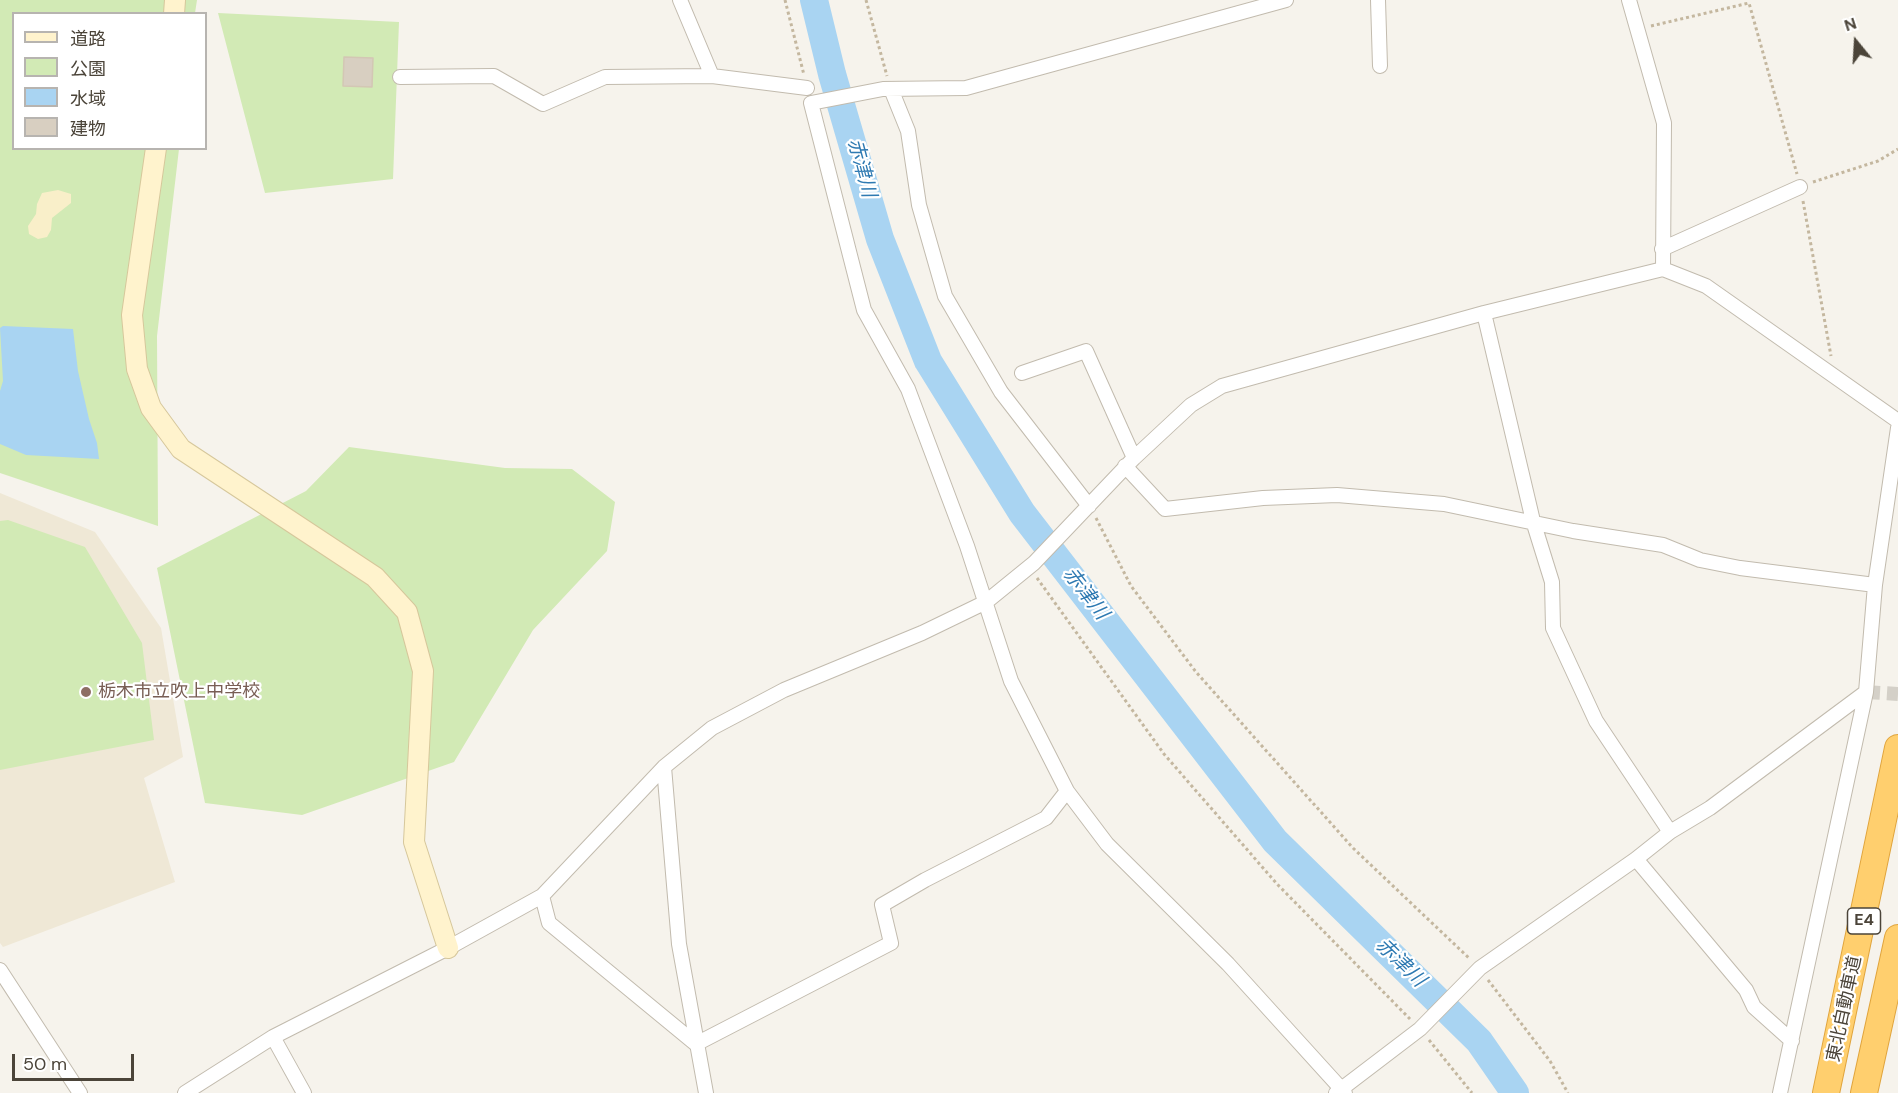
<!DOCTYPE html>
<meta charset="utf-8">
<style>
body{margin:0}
#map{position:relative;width:1898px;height:1093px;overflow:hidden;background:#f6f3ec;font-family:"DM Sans","Noto Sans JP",sans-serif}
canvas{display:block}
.legend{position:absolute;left:12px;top:12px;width:195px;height:138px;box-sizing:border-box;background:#fff;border:2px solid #b7b4b0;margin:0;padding:8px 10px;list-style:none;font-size:18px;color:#4b4439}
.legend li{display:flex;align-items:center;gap:12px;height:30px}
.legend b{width:30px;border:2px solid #b7b4b0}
.north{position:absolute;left:1826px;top:12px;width:60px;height:60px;-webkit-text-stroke:4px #fff;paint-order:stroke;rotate:342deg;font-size:16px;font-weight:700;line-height:24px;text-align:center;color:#4b4439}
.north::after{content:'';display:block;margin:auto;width:21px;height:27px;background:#4b4439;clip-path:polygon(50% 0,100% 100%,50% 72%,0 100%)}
.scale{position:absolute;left:12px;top:1054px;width:122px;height:27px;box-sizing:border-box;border:3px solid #4b4439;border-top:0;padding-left:8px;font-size:18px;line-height:21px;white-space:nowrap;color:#4b4439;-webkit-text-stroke:4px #fff;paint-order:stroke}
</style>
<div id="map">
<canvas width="1898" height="1093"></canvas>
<ul class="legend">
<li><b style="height:8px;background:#fff3cd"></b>道路</li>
<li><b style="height:16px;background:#d2eab5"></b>公園</li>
<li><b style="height:16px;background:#a9d4f2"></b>水域</li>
<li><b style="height:16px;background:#d8cfc1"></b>建物</li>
</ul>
<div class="north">N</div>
<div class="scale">50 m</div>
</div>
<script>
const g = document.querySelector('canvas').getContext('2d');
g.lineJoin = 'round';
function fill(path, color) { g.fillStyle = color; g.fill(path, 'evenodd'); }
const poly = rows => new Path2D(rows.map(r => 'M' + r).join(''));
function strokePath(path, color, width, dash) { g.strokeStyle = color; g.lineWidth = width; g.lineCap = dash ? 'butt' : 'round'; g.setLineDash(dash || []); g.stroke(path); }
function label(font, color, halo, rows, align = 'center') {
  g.font = font + ' "DM Sans","Noto Sans JP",sans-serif'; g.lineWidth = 4.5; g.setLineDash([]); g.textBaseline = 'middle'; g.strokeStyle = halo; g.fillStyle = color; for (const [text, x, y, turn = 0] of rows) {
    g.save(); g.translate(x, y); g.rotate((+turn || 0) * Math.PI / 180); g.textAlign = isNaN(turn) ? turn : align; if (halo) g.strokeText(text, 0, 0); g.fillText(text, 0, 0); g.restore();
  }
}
const education = poly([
 [0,493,95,532,161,628,183,757,144,778,175,882,3,947,0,943]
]);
const green = poly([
 [0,0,197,0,195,13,14,14,14,148,179,149,157,336,158,526,0,473],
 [218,13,399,22,393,179,265,193],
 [349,447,505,468,572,469,615,502,607,551,533,630,454,762,302,815,205,803,157,568,306,491],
 [8,520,85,547,142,643,154,740,0,770,0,521]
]);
const sand = poly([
 [58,190,71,194,71,203,52,218,51,230,47,237,38,239,29,234,28,226,36,214,37,204,42,193]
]);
const water = poly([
 [3,326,73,329,78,371,89,419,97,443,99,459,26,455,0,444,0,391,3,381,0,328]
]);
const river = poly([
 [814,0,832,74,880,239,928,361,1022,513,1275,841,1479,1041,1515,1093]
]);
const building = poly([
 [344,57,373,58,372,87,343,86,344,57]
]);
const streetTunnel = poly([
 [1866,692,1898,694]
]);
const path = poly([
 [785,0,804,75],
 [866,0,887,76],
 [1651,26,1749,3,1797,174],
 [1813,182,1878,161,1898,149],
 [1803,201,1831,356],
 [1096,518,1131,586,1196,672,1353,848,1470,959],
 [1037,578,1164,754,1277,884,1410,1019],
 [1488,980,1550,1061,1568,1093],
 [1429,1040,1472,1093]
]);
const street = poly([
 [680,0,712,76],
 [1286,0,966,88,883,89,811,103,864,310,908,389,967,546,1011,681,1067,791,1107,844,1228,964,1345,1093],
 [1378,0,1380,66],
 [1629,0,1664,123,1663,269],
 [400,77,494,76,543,104,605,77,712,76,807,88],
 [891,89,908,131,919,205,945,296,1001,392,1089,506],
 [1662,249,1800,187],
 [1484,313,1533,521,1552,582,1553,628,1596,721,1670,832],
 [1022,373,1086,351,1134,458],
 [1125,466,1165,509,1263,498,1337,495,1444,504,1573,531,1663,545,1700,560,1740,568,1875,585],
 [664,767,679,944,706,1093],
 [542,896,549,923,696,1044],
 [0,970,80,1093],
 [273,1037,304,1093],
 [1792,1041,1754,1007,1746,990,1636,859,1670,832,1710,808,1866,692],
 [696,1044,891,943,882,905,925,880,1046,818,1067,791],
 [185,1093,273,1037,448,948,542,896,664,767,712,728,784,690,922,633,986,602,1034,563,1134,458,1191,405,1222,386,1484,313,1663,269,1706,286,1898,421],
 [1336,1093,1420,1029,1480,968,1636,859],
 [1780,1093,1866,692,1875,585,1898,428]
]);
const secondary = poly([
 [174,14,175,0],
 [156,148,132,315,137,369,151,408,181,449,375,577,407,612,423,671,414,842,448,948]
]);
const highway = poly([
 [1826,1093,1898,748],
 [1864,1093,1898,938]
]);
const markers = [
 [86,692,6,"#8d6e63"]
];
const shields = [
 [1864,921,33]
];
const shieldNames = [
 ["E4",1864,921]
];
const educationNames = [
 ["栃木市立吹上中学校",98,692]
];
const streetNames = [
 ["東北自動車道",1845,1009,-78]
];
const waterNames = [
 ["赤津川",861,168,75],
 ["赤津川",1085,594,52],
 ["赤津川",1400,963,44]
];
fill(education, '#efe8d6');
fill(green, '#d2eab5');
fill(sand, '#f9efc9');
fill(water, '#a9d4f2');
strokePath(river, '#a9d4f2', 28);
fill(building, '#d8cfc1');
strokePath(building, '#d3c7b4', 1.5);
strokePath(streetTunnel, '#d4d0c8', 14, [14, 7]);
strokePath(street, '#c2bbae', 16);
strokePath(secondary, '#d6c79b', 22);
strokePath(highway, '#e0a43c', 28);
strokePath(path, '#c4b79f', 3, [3, 3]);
strokePath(street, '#fff', 14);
strokePath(secondary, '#fff3cd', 20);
strokePath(highway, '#ffcf6e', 26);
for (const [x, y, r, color] of markers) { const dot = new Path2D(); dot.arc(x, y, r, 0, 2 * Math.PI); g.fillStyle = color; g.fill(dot); strokePath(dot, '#fff', 2); }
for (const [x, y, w] of shields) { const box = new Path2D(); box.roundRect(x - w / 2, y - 13, w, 26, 4.5); g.fillStyle = '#fff'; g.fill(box); strokePath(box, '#4b4439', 1.5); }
label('bold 16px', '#4b4439', null, shieldNames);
label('18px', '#785e54', '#fff', educationNames, 'left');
label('18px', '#4b4439', '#fff', streetNames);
label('italic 20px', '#2e7ab2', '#fff', waterNames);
</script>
